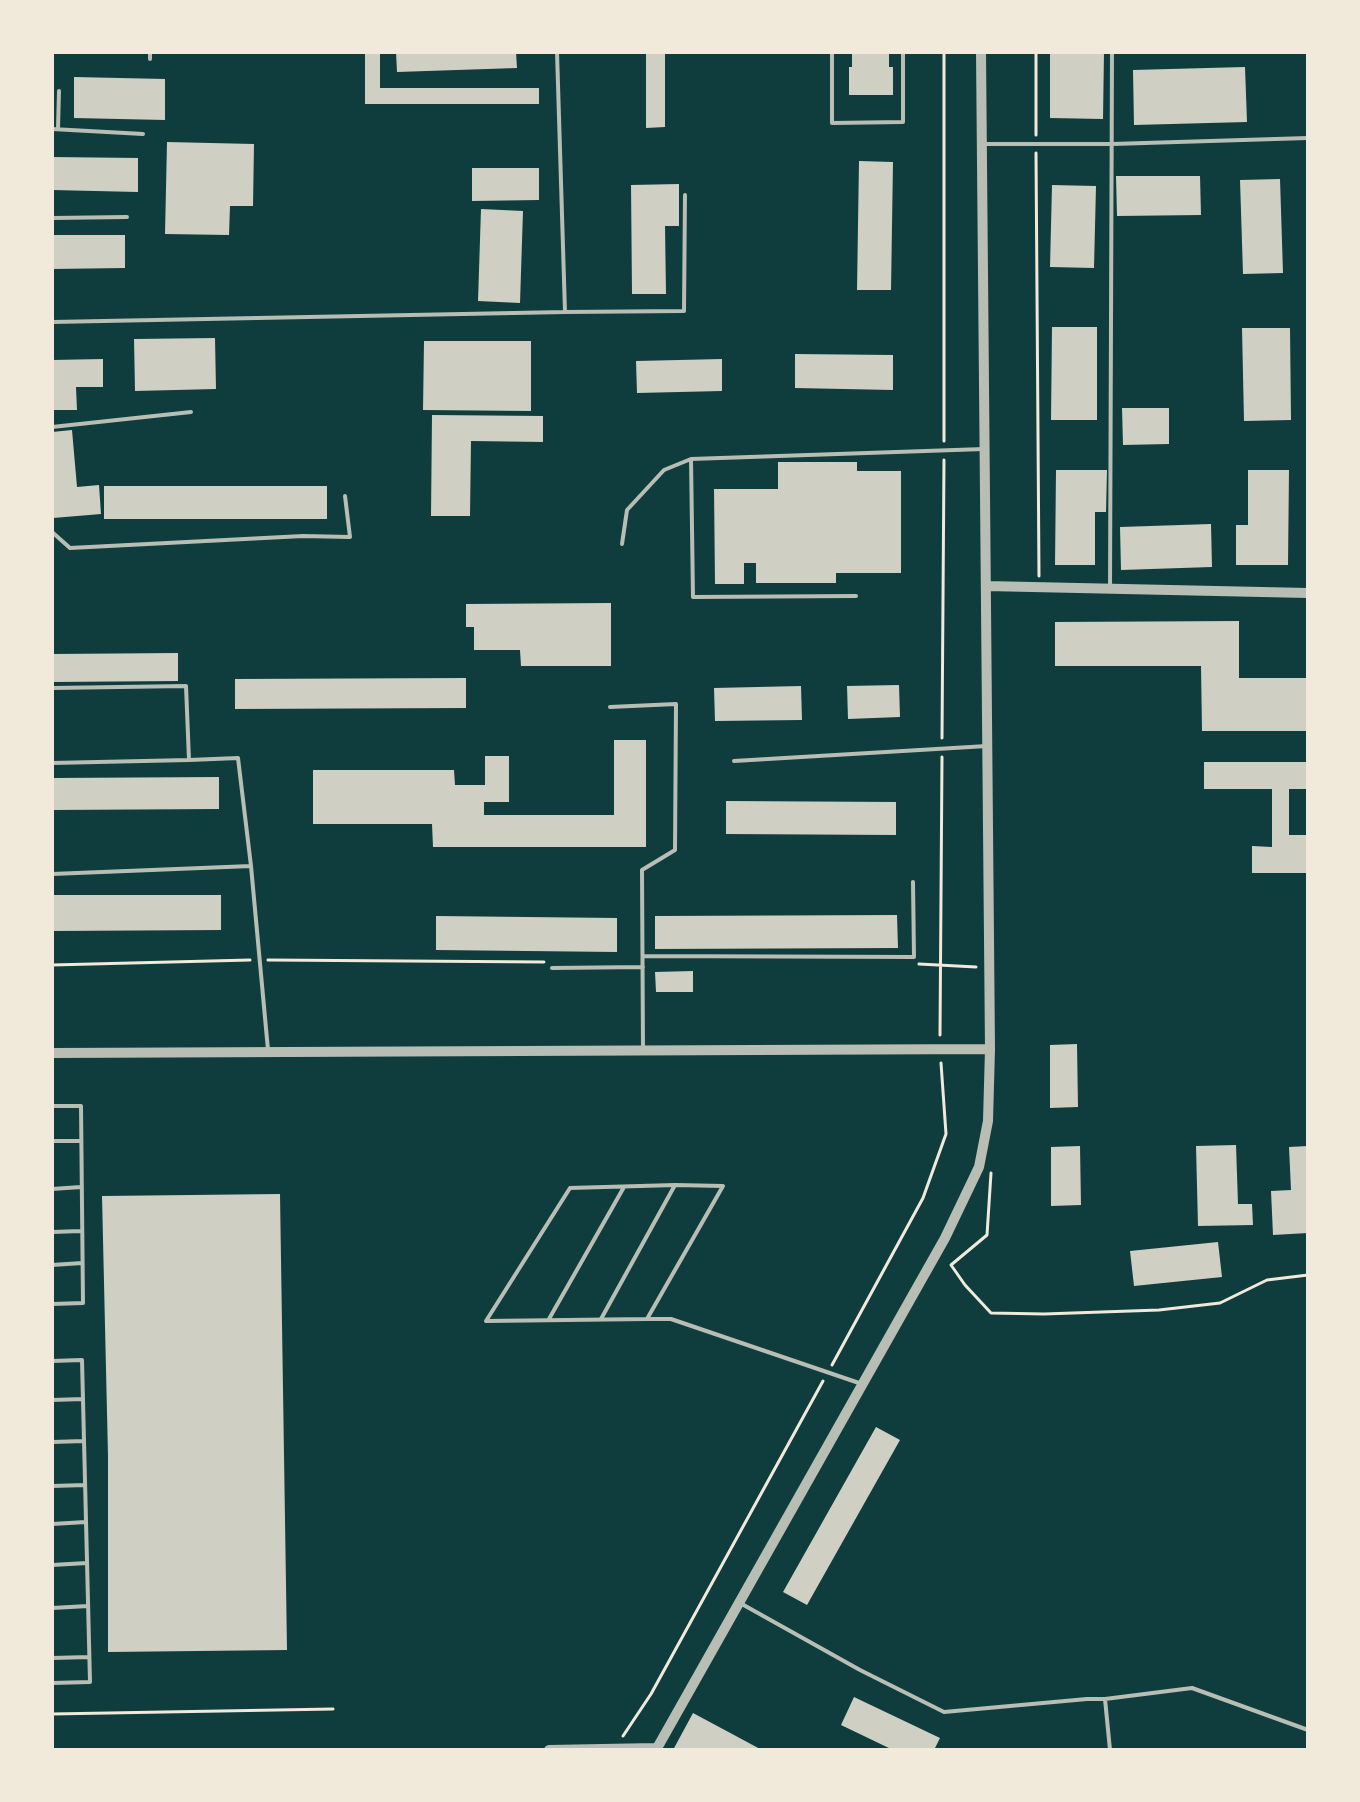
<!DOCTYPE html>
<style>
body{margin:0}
#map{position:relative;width:1360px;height:1802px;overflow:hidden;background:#0f3d3e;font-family:"DejaVu Sans",sans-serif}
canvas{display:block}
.frame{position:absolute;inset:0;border:54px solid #f1e9da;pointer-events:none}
</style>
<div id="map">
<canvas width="1360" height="1802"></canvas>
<div class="frame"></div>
</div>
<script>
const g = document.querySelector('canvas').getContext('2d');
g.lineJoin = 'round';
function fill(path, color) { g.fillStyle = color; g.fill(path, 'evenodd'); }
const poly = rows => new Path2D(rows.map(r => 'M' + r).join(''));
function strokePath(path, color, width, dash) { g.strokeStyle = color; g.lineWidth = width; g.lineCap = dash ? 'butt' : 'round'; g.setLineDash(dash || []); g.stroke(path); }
const building = poly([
 [365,52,380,52,380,88,539,88,539,104,365,104],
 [396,52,516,52,517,68,397,72],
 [646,52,665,52,665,127,646,128],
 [852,52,889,52,889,67,893,67,893,95,849,95,849,67,852,67],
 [1050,52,1104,52,1103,119,1050,118],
 [1245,67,1247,122,1134,125,1133,70],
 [74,77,165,79,165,120,74,118],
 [167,142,254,144,253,206,230,206,229,235,165,234],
 [52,157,138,158,138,192,52,190],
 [859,161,893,162,891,290,857,290],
 [472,168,539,168,539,200,472,201],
 [1116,176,1200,176,1201,215,1117,216],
 [1280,179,1283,273,1243,274,1240,180],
 [679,184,679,226,665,226,666,294,632,294,631,185],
 [1052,185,1096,186,1094,268,1050,267],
 [481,209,523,211,520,303,478,301],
 [52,235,125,235,125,268,52,269],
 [1052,327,1097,327,1097,420,1051,420],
 [1242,328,1290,328,1291,420,1244,421],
 [215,338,216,389,135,391,134,339],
 [424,341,531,341,531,411,423,410],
 [795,354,893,355,893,390,795,388],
 [103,359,103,387,76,387,77,410,52,410,52,360],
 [722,359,722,391,637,393,636,361],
 [1122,408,1169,408,1169,444,1123,445],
 [432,415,543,416,543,442,471,441,470,516,431,516],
 [72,430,77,487,99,485,101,514,53,518,52,432],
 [778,462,857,462,857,471,901,471,901,573,836,573,836,583,756,583,756,563,744,563,744,584,715,584,714,489,778,489],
 [1056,470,1107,470,1106,512,1095,512,1095,565,1055,565],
 [1248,470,1289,470,1288,565,1236,565,1236,525,1248,525],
 [104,486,327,486,327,519,104,519],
 [1211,524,1212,567,1121,570,1120,527],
 [611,603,611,666,521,666,520,650,474,650,474,627,466,627,466,604],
 [1239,621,1239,678,1308,678,1308,731,1202,731,1201,666,1055,666,1055,622],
 [178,653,178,681,52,682,52,654],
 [466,678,466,708,235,709,235,679],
 [899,685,900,717,848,719,847,686],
 [801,686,802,720,715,721,714,688],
 [614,740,646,740,646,847,433,847,432,824,313,824,313,770,454,770,455,785,485,785,485,756,509,756,509,802,484,802,484,815,614,815],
 [1204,762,1308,762,1308,789,1289,789,1289,835,1308,835,1308,873,1252,873,1252,846,1272,847,1272,789,1204,789],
 [219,777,219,809,52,810,52,778],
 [726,801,896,802,896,835,726,834],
 [52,895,221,895,221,930,52,931],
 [897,915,898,948,655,949,655,916],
 [436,916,617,918,617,952,436,950],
 [693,971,693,992,656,992,655,972],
 [1077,1044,1078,1107,1050,1108,1050,1045],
 [1236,1145,1238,1204,1252,1204,1253,1225,1198,1226,1196,1146],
 [1080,1146,1081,1205,1051,1206,1051,1147],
 [1308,1146,1308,1233,1273,1235,1271,1191,1291,1190,1289,1147],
 [280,1194,287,1650,108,1652,108,1456,102,1196],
 [1218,1242,1222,1277,1134,1286,1130,1251],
 [876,1427,900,1440,807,1605,783,1592],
 [854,1697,940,1738,934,1750,893,1750,841,1725],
 [693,1713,762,1750,673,1750]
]);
const path = poly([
 [944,52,944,441],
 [1036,52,1036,135],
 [1036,153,1039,576],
 [942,738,944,460],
 [268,960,544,962],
 [919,964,976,967],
 [52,965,250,960],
 [940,1035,942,757],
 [991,1173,987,1235,951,1265,965,1285,991,1313,1044,1314,1159,1310,1220,1303,1267,1280,1308,1275],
 [832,1365,923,1198,946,1134,941,1063],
 [52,1714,333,1709],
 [623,1736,651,1694,823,1381]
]);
const service = poly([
 [150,52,150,59],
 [832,52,832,123,903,122,903,52],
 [52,129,143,134],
 [58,129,59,91],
 [983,144,1112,144,1308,138],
 [52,218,127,217],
 [565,312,684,311,685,195],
 [52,322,565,312,557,52],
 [52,427,191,412],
 [52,532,70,548,303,536,350,537,345,496],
 [622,544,627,510,664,470,691,459],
 [1110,588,1112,52],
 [856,596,693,597,691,459,984,449],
 [52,688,186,686,189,760,52,763],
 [610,707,676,704,675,850,642,870,643,1050],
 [189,760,238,758,251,866],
 [734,761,987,746],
 [52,874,251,866,268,1050],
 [643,956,914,957,913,882],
 [552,968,643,967],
 [52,1106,81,1106,83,1303,52,1304],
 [52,1141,81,1141],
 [52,1189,81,1187],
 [52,1232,81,1231],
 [52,1265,82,1263],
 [549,1319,624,1187],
 [601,1319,675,1185],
 [647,1319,723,1186,675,1185,570,1188,486,1321,647,1319,671,1319,862,1384],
 [52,1361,82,1360,90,1682,52,1683],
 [52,1400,83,1399],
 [52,1442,84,1441],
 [52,1486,85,1485],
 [52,1524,86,1522],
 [52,1565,87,1563],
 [740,1603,860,1670,944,1712,1087,1699,1105,1699,1110,1750],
 [52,1608,88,1606],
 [52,1658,89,1657],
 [1105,1699,1192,1688,1308,1730]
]);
const tertiary = poly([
 [986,586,1308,593],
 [52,1053,990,1049],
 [549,1750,656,1748],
 [656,1750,945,1238,979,1167,988,1121,990,1049,981,52]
]);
fill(building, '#cfcfc3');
strokePath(path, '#f1e9da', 3);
strokePath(service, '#b8beb3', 4);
strokePath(tertiary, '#b8beb3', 10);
</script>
